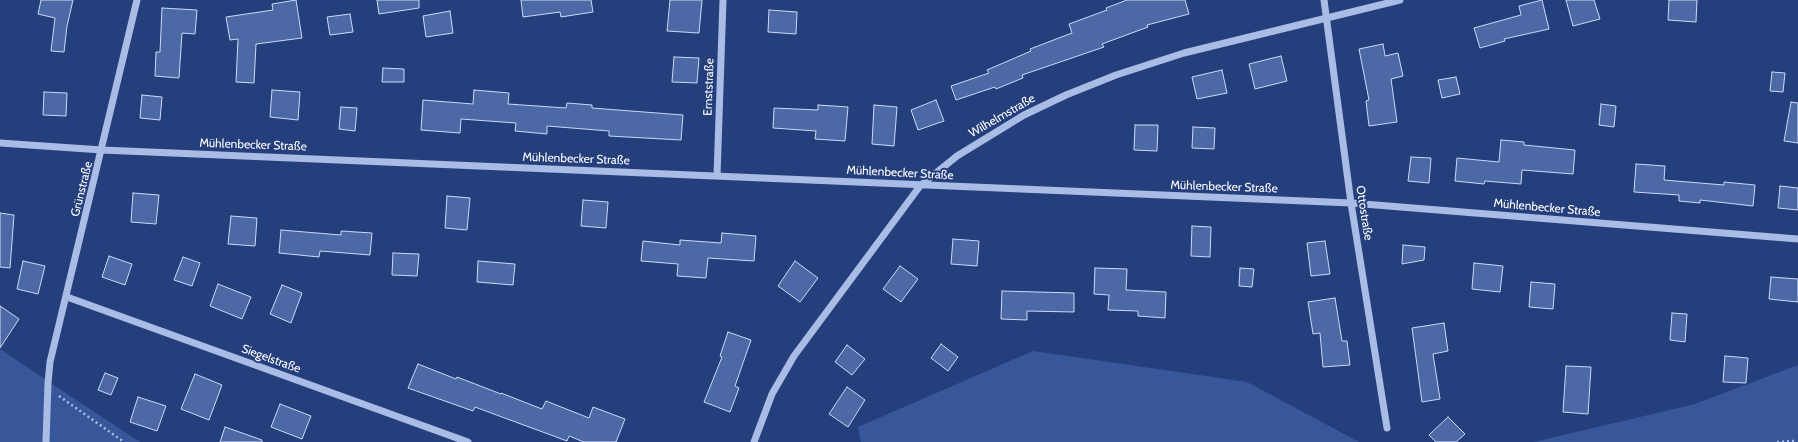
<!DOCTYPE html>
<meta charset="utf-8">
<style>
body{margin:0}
canvas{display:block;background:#253f7c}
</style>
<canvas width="1798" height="442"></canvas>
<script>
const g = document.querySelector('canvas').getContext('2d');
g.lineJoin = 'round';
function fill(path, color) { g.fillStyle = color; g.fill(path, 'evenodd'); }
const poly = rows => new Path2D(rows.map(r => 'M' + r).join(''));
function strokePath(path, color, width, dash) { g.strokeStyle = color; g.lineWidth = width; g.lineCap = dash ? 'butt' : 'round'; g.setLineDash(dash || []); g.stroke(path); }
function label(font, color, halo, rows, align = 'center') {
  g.font = font + ' Cabin,sans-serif'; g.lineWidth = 4; g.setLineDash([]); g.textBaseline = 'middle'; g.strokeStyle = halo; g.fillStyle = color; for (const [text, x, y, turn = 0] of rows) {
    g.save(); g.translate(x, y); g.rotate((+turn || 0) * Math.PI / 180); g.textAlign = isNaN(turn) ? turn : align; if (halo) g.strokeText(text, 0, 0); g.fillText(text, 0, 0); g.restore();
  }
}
const green = poly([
 [0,349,64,392,140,442,0,442],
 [1033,351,1247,382,1359,442,861,442,858,427],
 [1798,365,1798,442,1534,442,1695,404]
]);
const building = poly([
 [41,0,73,0,67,26,64,52,51,51,55,18,38,14,41,0],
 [296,0,302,38,256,44,254,83,236,82,238,39,230,40,226,17,273,10,272,4,296,0],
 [377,0,419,0,419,8,379,14,377,0],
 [521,0,591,0,593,12,561,17,560,12,523,17,521,0],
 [670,0,702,0,699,33,667,31,670,0],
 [1127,0,1185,0,1189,14,1147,25,1148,27,1102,44,1104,47,1022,75,1023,78,996,89,995,87,956,100,951,86,989,73,987,70,1031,51,1030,49,1072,33,1069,24,1107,10,1106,8,1127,0],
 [1542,0,1549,29,1504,39,1505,41,1480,48,1474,28,1521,15,1519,6,1542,0],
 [1566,0,1594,0,1600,19,1573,26,1566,0],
 [1669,0,1697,0,1696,22,1668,20,1669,0],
 [162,8,197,10,195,34,182,33,179,78,155,76,156,52,160,52,162,8],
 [769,10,797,12,796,34,768,32,769,10],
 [450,11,453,33,426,37,423,16,450,11],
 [350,14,353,32,330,35,327,17,350,14],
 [1383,44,1385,56,1398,53,1403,76,1391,79,1397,122,1369,126,1366,101,1369,100,1359,49,1383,44],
 [1281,56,1287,81,1255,89,1249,64,1281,56],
 [674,57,699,58,697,83,672,82,674,57],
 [383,68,404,69,404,82,382,82,383,68],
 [1222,70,1227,93,1197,99,1192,77,1222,70],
 [1772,72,1785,73,1783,92,1770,91,1772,72],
 [1456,77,1460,94,1442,98,1438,80,1456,77],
 [272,90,300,92,298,120,270,117,272,90],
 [474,90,509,93,508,104,566,108,567,103,592,105,592,108,683,115,681,140,609,136,609,131,547,126,547,134,515,131,516,123,461,119,460,133,421,130,423,100,473,104,474,90],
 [44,92,67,93,66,116,43,115,44,92],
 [142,95,162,97,160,120,140,118,142,95],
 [936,100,944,121,918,130,911,110,936,100],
 [1791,102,1798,103,1798,143,1784,141,1791,102],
 [1601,104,1616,106,1614,127,1599,125,1601,104],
 [818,105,848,107,845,141,815,139,816,131,773,128,774,108,818,110,818,105],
 [874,105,897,107,894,146,872,144,874,105],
 [341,107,357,108,355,131,339,129,341,107],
 [1135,125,1158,125,1157,151,1134,150,1135,125],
 [1193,127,1215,128,1214,149,1192,148,1193,127],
 [1501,140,1524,142,1524,145,1575,150,1573,174,1522,170,1521,184,1485,181,1484,184,1455,181,1457,158,1499,162,1501,140],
 [1411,157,1431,158,1429,183,1408,181,1411,157],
 [1636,164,1665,166,1664,180,1724,185,1724,182,1755,185,1753,206,1700,200,1700,203,1679,201,1679,195,1634,192,1636,164],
 [1780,186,1798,188,1798,210,1778,208,1780,186],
 [133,193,159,195,156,224,131,222,133,193],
 [447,196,470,198,467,230,445,228,447,196],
 [583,200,608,202,606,228,581,226,583,200],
 [0,213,14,215,10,268,0,267,0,213],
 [231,216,257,218,255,246,228,244,231,216],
 [1192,226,1211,227,1210,257,1191,256,1192,226],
 [281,230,341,235,341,231,372,233,370,255,320,251,319,257,279,253,281,230],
 [722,233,756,236,754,261,708,258,706,278,677,276,678,264,641,261,643,241,680,245,680,240,721,243,722,233],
 [953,239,979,241,977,266,951,264,953,239],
 [1325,241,1330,274,1311,276,1307,243,1325,241],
 [1403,245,1425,247,1424,260,1402,264,1403,245],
 [393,253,419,254,417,276,392,275,393,253],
 [109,256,132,264,125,285,102,277,109,256],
 [183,257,200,263,192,286,174,280,183,257],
 [23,261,45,266,38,294,17,289,23,261],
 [478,261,515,264,513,285,477,282,478,261],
 [795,261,818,278,800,302,778,286,795,261],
 [1474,263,1503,266,1500,292,1472,289,1474,263],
 [900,266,918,279,901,302,883,289,900,266],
 [1095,268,1127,269,1126,290,1166,292,1165,318,1138,316,1138,311,1108,310,1109,295,1094,294,1095,268],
 [1240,268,1254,269,1252,287,1239,286,1240,268],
 [1771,277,1798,279,1798,302,1769,299,1771,277],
 [1531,282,1555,284,1553,309,1529,307,1531,282],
 [218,284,251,297,242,319,210,306,218,284],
 [282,285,302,293,291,323,270,314,282,285],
 [1002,291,1074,293,1074,312,1027,311,1027,320,1001,319,1002,291],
 [1335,298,1342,341,1347,341,1350,365,1323,367,1320,333,1313,334,1308,302,1335,298],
 [0,306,19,319,0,348,0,306],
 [1672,313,1687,314,1685,342,1670,340,1672,313],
 [1444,323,1448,351,1433,354,1440,399,1422,402,1412,328,1444,323],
 [728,332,751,340,735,386,739,388,730,412,704,402,722,357,720,356,728,332],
 [941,344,958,357,948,371,931,358,941,344],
 [847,345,865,359,852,375,835,362,847,345],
 [1725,356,1748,358,1746,383,1723,382,1725,356],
 [418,364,456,379,457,377,501,394,501,393,542,409,546,401,589,418,593,407,625,419,616,442,584,442,569,436,567,441,475,407,473,411,408,388,418,364],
 [1566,366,1591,367,1588,414,1563,412,1566,366],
 [105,373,118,378,111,395,98,390,105,373],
 [195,374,222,385,209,420,181,409,195,374],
 [847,387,865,400,848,427,829,414,847,387],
 [138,397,166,406,157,431,130,422,138,397],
 [280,404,311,416,302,439,271,427,280,404],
 [1448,417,1465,434,1456,442,1436,442,1429,435,1448,417],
 [225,427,262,440,262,442,220,442,225,427]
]);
const path = poly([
 [59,396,124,442],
 [1777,442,1794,441,1795,442]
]);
const minor = poly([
 [1324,0,1351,203,1387,428],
 [0,143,102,150,1351,203,1798,239],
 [717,176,723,0],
 [67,297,468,442],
 [46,442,48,383,50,362,137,0],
 [754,442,772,394,794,356,920,186,957,156,1024,115,1066,95,1116,75,1184,53,1400,0]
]);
const streetNames = [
 ["Ernststraße",709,87,-88],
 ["Wilhelmstraße",1002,116,-30],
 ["Mühlenbecker Straße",253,145,2],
 ["Mühlenbecker Straße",576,159,2],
 ["Mühlenbecker Straße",900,173,3],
 ["Mühlenbecker Straße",1224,187,2],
 ["Grünstraße",82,189,-76],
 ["Mühlenbecker Straße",1547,208,5],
 ["Ottostraße",1364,213,81],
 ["Siegelstraße",271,359,20]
];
fill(green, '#38579a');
fill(building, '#4d69a5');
strokePath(building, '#ccd9f4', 1);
strokePath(path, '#a9bce5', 2.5, [2, 3]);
strokePath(minor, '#a9bce5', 7);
label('12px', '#fff', '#253f7c', streetNames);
</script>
